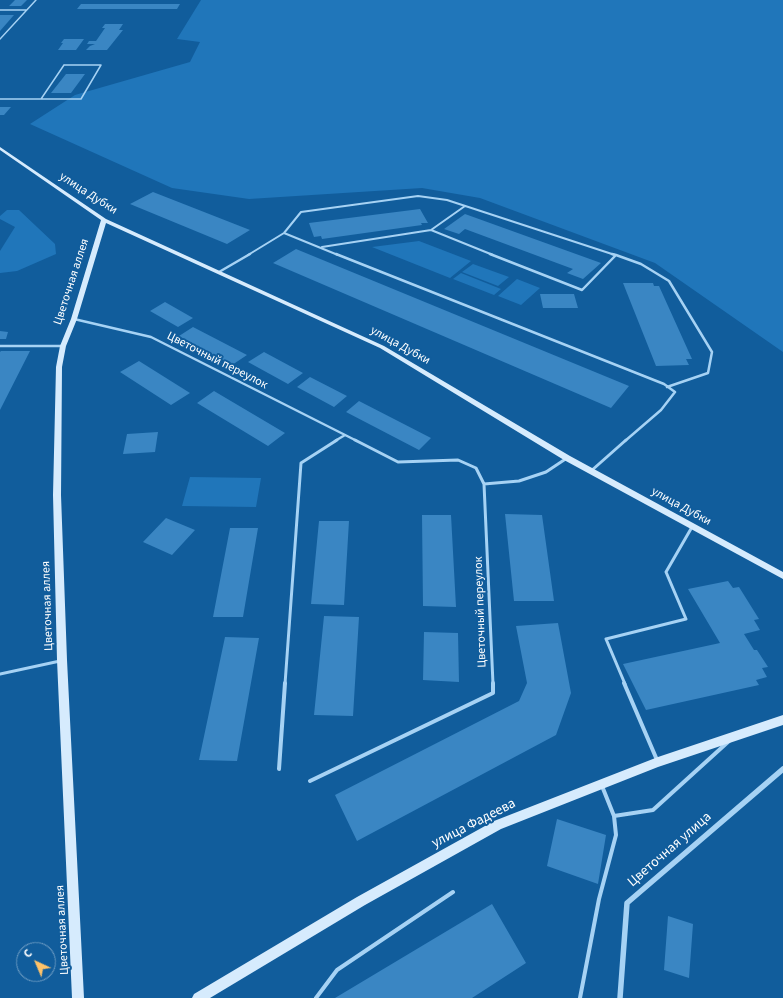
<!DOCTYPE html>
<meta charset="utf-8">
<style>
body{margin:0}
#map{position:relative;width:783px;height:998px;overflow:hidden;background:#115d9c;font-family:"Source Sans 3",sans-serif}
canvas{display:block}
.north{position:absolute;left:16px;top:942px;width:40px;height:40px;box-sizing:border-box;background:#115d9c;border:1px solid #709ec4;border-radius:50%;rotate:316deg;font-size:11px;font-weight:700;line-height:16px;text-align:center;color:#fff}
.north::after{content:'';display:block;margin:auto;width:14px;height:18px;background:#ffc369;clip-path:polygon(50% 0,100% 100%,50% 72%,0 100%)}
</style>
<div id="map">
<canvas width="783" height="998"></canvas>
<div class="north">С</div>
</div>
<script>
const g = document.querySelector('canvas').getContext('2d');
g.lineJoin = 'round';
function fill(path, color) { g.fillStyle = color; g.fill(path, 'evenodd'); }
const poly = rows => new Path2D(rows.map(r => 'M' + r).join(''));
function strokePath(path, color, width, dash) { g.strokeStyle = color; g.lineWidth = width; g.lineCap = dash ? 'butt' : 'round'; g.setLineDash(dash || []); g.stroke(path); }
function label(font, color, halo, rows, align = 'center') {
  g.font = font + ' "Source Sans 3",sans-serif'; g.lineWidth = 4; g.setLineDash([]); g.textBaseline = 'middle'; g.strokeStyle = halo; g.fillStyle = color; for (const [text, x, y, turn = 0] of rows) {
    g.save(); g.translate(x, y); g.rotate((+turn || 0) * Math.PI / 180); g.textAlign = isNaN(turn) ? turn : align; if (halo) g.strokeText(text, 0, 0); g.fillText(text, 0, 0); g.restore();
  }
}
const green = poly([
 [201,0,783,0,783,352,655,263,480,198,422,188,249,199,172,188,30,124,75,95,190,62,200,42,177,39],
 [7,210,19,210,55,244,56,254,17,271,0,273,0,251,15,227,0,219,0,216],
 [419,241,471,261,450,278,372,247],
 [473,264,509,277,498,286,462,272],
 [461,273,501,289,494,295,453,279],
 [517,279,540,288,521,305,498,296],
 [190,477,261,478,256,507,182,506]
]);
const building = poly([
 [15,0,27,0,21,6,9,6],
 [81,4,180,4,177,9,77,9],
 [0,15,14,15,0,31],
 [105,24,123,24,119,30,123,30,107,50,86,50,90,46,95,44,87,44,89,41,96,41,105,28,102,28],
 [64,39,84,39,76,50,58,50,63,43,61,43],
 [66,74,85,74,71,93,51,93],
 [0,107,11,107,4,115,0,115],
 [153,192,250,230,227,244,130,204],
 [420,209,428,223,421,223,422,225,322,239,321,236,314,237,309,223],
 [465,214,601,263,583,279,567,273,573,269,465,229,459,234,444,229],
 [296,249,629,386,611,408,273,263],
 [623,283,653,283,654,286,659,286,692,359,686,359,689,365,656,366],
 [540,294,574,294,578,308,543,308],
 [165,302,193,318,178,327,150,311],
 [193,327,247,355,232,365,179,336],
 [0,331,8,332,6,339,0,339],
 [1,351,30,351,0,410,0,352],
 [264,352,303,373,288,384,248,362],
 [139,361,190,393,171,405,120,372],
 [310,377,347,396,334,407,297,387],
 [214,391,285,433,268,446,197,403],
 [359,401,431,438,419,450,346,412],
 [158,432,155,452,123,454,127,434],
 [505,514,542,515,554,601,514,601],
 [422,515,451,515,456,607,423,606],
 [166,518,195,530,172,555,143,542],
 [319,521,349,521,344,605,311,604],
 [230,528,258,528,243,617,213,617],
 [728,581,733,588,739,587,759,619,754,620,760,630,744,634,754,650,757,650,768,667,762,668,767,677,756,680,759,685,646,710,623,664,720,643,688,589],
 [324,616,359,617,353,716,314,715],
 [558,623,571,693,556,735,357,841,335,795,519,701,527,683,516,626],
 [424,632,458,633,459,682,423,680],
 [225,637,259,638,237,761,199,760],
 [557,819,606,835,598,884,547,866],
 [492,904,526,963,472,998,335,998],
 [668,916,693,924,689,978,664,970]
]);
const laneFar4 = poly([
 [0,10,26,10],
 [0,39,36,0],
 [64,65,101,65,81,99,41,99,64,65],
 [0,99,41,99]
]);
const laneFar3 = poly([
 [465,206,431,230,493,255],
 [284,233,338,255],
 [322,247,431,230],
 [248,255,284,233,301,212,418,196,447,200,615,255]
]);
const laneFar2 = poly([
 [336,254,664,384,675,392,661,410,625,441],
 [490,254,582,290,616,255,612,254],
 [616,255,641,264,669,281,712,352,708,373,667,387],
 [219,272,250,254],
 [74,319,151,337,357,441],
 [0,346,63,346],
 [335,441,345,435]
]);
const laneFar1 = poly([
 [355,440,398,462,458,460,476,468,484,484,493,684],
 [591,471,626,440],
 [484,484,519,481,546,472,567,458],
 [0,674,60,661],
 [285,684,301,463,337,440],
 [625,684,606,639,686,619,666,572,692,527]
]);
const lane = poly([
 [624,683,657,760],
 [279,769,285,683],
 [310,781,493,693,493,683],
 [614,816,653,810,729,741],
 [316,998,337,970,453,892],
 [580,998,599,899,616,835,614,816,602,786]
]);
const street = poly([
 [620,998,627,903,783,769]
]);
const secondary = poly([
 [0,147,106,219,384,346,570,456,783,572,783,579,564,460,380,348,106,223,77,319,66,346,62,367,61,495,67,660,84,998,72,998,57,660,53,495,56,367,60,346,71,319,101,220,0,150,0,147],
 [783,715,783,725,658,767,501,829,365,905,210,998,192,998,194,994,357,897,494,821,658,757,783,715]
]);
const streetNames = [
 ["улица Дубки",88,194,33],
 ["Цветочная аллея",72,282,-72],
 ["улица Дубки",400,346,29],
 ["Цветочный переулок",217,361,27],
 ["улица Дубки",681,507,29],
 ["Цветочная аллея",48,606,-92],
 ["Цветочный переулок",481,612,-92],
 ["Цветочная аллея",63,930,-93]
];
const nearStreetnames = [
 ["улица Фадеева",474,824,-27],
 ["Цветочная улица",670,850,-41]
];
fill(green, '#2076ba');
fill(building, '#3a86c3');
strokePath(laneFar4, '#a6d2f4', 1.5);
strokePath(laneFar3, '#a6d2f4', 2);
strokePath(laneFar2, '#a6d2f4', 2.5);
strokePath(laneFar1, '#a6d2f4', 3);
strokePath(lane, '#a6d2f4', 4);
strokePath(street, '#a6d2f4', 5.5);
fill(secondary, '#d6ebfd');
label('12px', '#fff', '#115d9c', streetNames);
label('14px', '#fff', '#115d9c', nearStreetnames);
</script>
